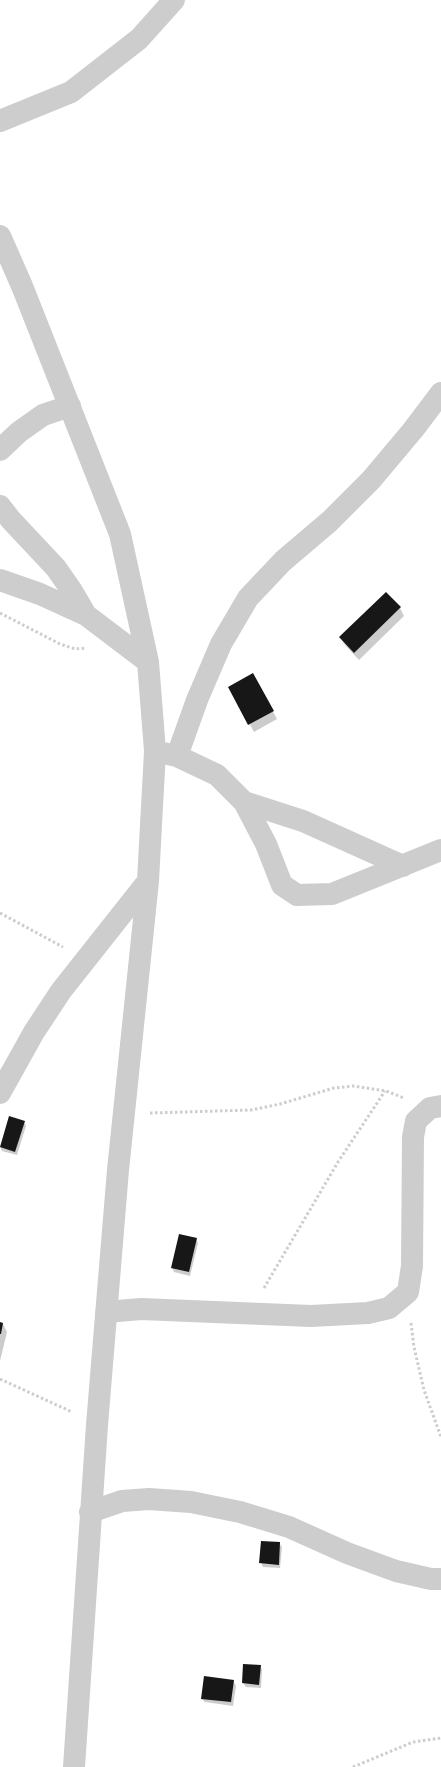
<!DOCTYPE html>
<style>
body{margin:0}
canvas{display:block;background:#fff}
</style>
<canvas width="441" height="1767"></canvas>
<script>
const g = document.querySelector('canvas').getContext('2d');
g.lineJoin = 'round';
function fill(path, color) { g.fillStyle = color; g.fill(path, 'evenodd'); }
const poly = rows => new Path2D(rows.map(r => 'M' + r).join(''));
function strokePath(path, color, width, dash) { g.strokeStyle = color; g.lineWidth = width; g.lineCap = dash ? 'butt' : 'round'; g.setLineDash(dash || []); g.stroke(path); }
const shadow = poly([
 [400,608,404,616,359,660,345,645,340,637],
 [253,675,277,719,254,732,230,687],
 [24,1122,26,1126,17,1155,2,1151,0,1147],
 [196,1239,198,1243,190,1276,174,1272,172,1268],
 [0,1323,3,1324,7,1332,0,1361],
 [279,1543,282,1547,280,1568,263,1567,261,1563],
 [260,1666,262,1670,261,1688,246,1687,243,1683],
 [234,1682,236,1686,233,1706,205,1702,202,1699]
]);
const building = poly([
 [386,592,401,607,354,653,339,637],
 [253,673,274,711,248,725,228,687],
 [9,1116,25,1121,15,1152,0,1147],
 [179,1234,197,1238,189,1272,171,1268],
 [0,1322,3,1323,1,1334,0,1334],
 [261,1541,280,1542,279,1565,259,1563],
 [243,1664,261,1665,259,1685,242,1683],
 [204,1676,234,1680,231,1702,201,1699]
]);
const path = poly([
 [0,613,60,644,75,649,86,648],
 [0,913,63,947],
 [150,1113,251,1110,280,1104,334,1088,353,1086,386,1091,404,1098],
 [264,1288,338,1162,385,1091],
 [411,1323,414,1347,424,1390,441,1437],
 [0,1379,72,1412],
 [353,1767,413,1742,441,1738]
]);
const minor = poly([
 [0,121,71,92,139,39,174,0],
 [0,236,22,286,120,534,148,662,155,751,148,881,118,1170,97,1425,74,1767],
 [0,450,19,432,43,415,70,406],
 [0,506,11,520,56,568,72,591,86,615],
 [0,580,40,594,86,615,148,662],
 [163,753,177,756,217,775,244,802,266,844,282,885,297,895,332,894,441,850],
 [177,756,197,700,221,644,248,598,283,561,330,521,371,480,413,430,441,393],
 [244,802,303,821,403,866],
 [0,1093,34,1032,61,991,148,881],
 [106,1312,141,1309,311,1316,368,1313,389,1308,408,1292,412,1266,413,1137,416,1121,430,1108,441,1106],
 [90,1512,122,1501,149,1499,191,1502,240,1512,289,1527,347,1553,396,1571,431,1579,441,1579]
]);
fill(shadow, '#0003');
fill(building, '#171717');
strokePath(path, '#cdcdcd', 3, [2.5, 2.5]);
strokePath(minor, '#cdcdcd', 22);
</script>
